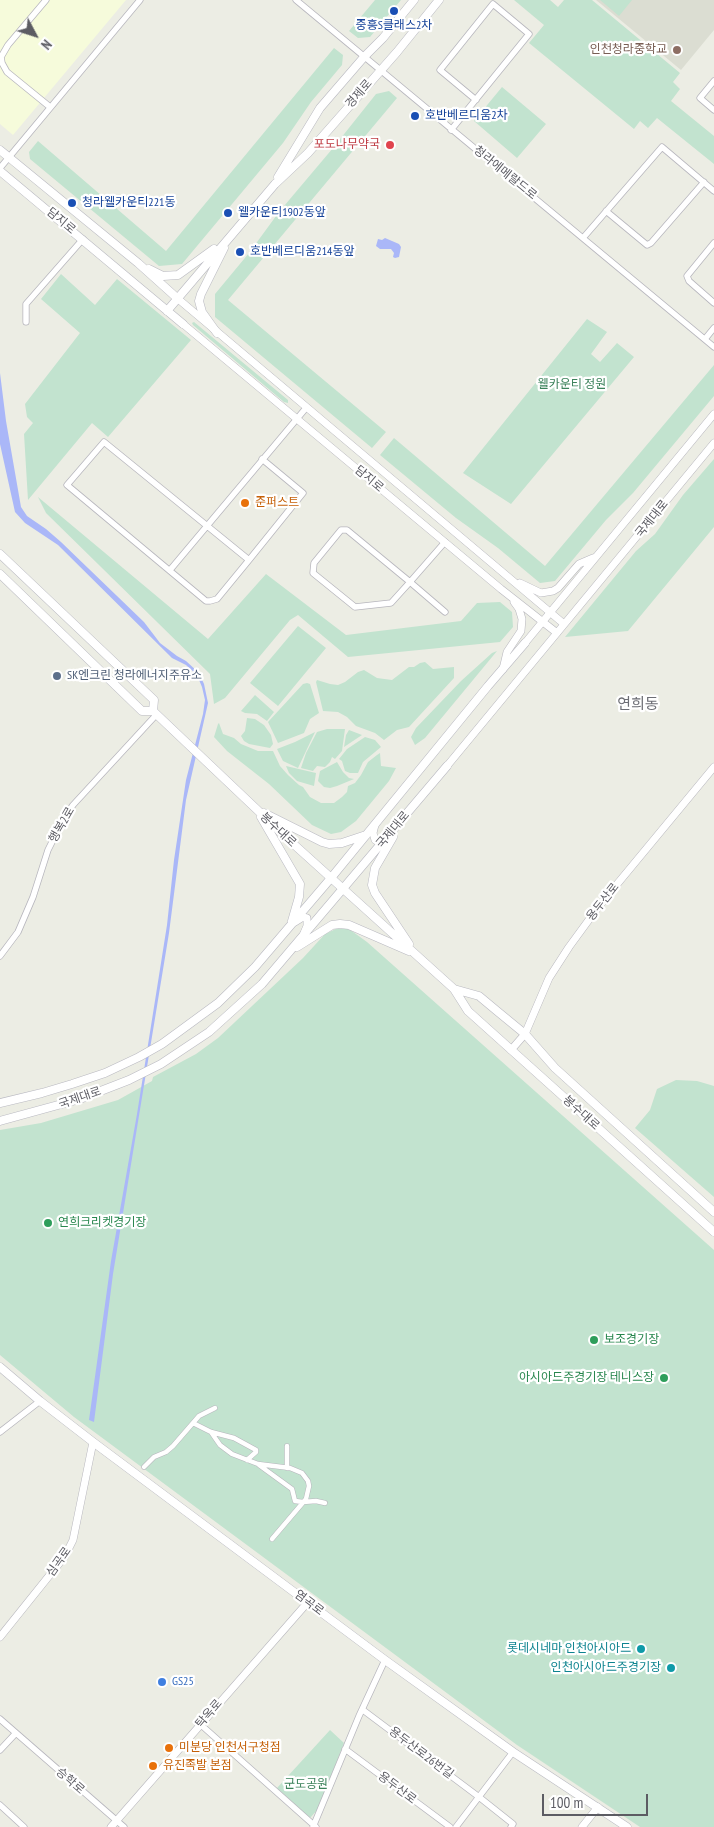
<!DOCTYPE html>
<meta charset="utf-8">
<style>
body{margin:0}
#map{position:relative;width:714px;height:1827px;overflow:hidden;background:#ecede4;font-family:"PT Sans Narrow",sans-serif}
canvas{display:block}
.north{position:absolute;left:10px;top:10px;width:50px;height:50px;-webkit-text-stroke:4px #fff;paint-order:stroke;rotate:130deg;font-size:14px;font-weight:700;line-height:20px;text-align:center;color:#5c5c63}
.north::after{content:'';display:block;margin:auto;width:18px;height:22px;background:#5c5c63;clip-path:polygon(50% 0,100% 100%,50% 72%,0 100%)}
.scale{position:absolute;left:542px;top:1794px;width:106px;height:22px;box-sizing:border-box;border:2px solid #5c5c63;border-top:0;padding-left:6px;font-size:15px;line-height:18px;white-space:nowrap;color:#5c5c63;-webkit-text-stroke:4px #fff;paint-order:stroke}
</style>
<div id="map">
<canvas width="714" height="1827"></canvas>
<div class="north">N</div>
<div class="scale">100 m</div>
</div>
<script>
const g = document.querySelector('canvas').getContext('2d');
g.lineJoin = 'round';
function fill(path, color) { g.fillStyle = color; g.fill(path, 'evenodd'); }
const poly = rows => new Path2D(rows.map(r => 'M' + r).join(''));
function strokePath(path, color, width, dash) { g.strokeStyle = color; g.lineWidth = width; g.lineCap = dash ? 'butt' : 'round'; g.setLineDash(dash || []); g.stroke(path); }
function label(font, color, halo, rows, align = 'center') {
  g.font = font + ' "PT Sans Narrow","Noto Sans KR",sans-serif'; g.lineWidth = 4.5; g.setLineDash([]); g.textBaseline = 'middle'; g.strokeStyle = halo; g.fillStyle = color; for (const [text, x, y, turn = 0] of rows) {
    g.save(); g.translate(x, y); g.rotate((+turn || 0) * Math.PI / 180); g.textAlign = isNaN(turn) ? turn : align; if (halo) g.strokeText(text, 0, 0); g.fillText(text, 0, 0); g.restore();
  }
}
const commercial = poly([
 [0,0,126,0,13,135,0,124]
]);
const education = poly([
 [596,0,714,0,714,30,681,70]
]);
const green = poly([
 [375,0,401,0,370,37,358,38,349,31],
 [514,0,550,0,558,7,564,0,592,0,680,73,673,82,680,89,671,101,714,136,714,164,657,118,648,128,640,121,634,129,529,43,544,25],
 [600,0,632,0,619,16],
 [334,48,343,55,342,65,311,102,283,143,182,264,159,266,30,159,29,152,38,141,166,251],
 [502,87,546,124,517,158,474,121],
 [389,91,397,98,228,300,386,432,372,448,215,317,215,294,249,253,279,212,333,148,376,94],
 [61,274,95,305,117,279,191,340,108,437,92,423,28,500,24,434,33,423,27,417,25,404,80,333,41,299],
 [587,319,607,332,591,354,600,362,617,343,634,357,511,504,463,473],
 [194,322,288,400,288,403,284,402,193,325,192,323],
 [714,365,714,396,633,493,606,520,555,581,540,583,498,548,456,518,380,455,394,438,545,566],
 [714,459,714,527,628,631,565,637,636,551,655,534,683,495],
 [38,497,208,639,266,574,346,635,461,621,477,603,500,602,512,612,513,627,500,642,348,657,298,615,290,620,225,698,214,704,210,674,46,513],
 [298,626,326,648,278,706,250,683],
 [497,651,425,738,415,745,411,737,416,728,461,681,492,653],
 [425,662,433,669,454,667,454,678,409,727,397,730,384,740,375,733,356,726,347,717,338,712,323,711,316,682,317,680,330,684,338,685,345,682,358,672,364,670,377,678,392,680,409,667,414,667,420,663],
 [307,683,310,684,319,713,310,719,304,733,278,743,268,722,303,684],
 [255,695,274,712,267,721,257,714,245,713,241,711],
 [247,718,255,719,264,725,271,735,273,744,270,748,249,744,244,741,241,736,245,731],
 [219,723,223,734,234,738,241,744,258,751,273,751,280,766,288,775,299,785,303,787,310,797,321,803,334,803,342,797,347,792,348,786,355,783,361,775,368,762,377,755,380,753,381,766,396,768,389,781,356,821,341,832,331,834,312,825,269,784,227,751,214,737,218,724],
 [327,729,345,729,342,751,335,759,332,757,330,762,325,767,317,766,313,771,301,768,306,753,317,732],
 [349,730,362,735,344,747,346,735],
 [315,732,298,768,283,761,277,749,295,742],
 [365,737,375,740,381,747,363,762,358,773,350,773,345,771,342,761,339,759,347,749],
 [337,762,343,772,349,778,354,779,337,786,330,788,324,787,318,781,320,771],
 [286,766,316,773,314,786,297,781,289,773],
 [338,928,349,929,367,942,714,1250,714,1827,640,1827,517,1745,74,1417,0,1355,0,1130,41,1123,118,1100,152,1081,153,1077,196,1054,218,1038,303,958,325,934],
 [676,1080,697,1081,714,1086,714,1197,635,1128,650,1110,657,1089],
 [330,1730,344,1743,318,1809,310,1818,277,1788]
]);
const water = poly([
 [385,238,399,244,401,247,399,257,395,258,393,257,394,253,391,249,380,249,376,246,378,239,382,240],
 [0,373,6,421,21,507,27,516,46,529,61,542,144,622,160,643,177,656,186,661,199,673,204,684,208,703,186,800,169,933,113,1274,94,1422,89,1420,111,1261,137,1114,167,925,174,860,186,780,203,714,205,700,202,687,197,675,186,665,172,658,58,545,25,523,15,512,0,444]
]);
const pedestrian = poly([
 [193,1423,211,1432,234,1438,256,1450,256,1452,247,1460],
 [211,1432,220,1445,232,1454,258,1464,290,1468,302,1473,308,1481,309,1486,306,1499,272,1539],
 [259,1465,292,1489,295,1501,303,1502,316,1501,325,1503],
 [144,1467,154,1457,166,1452,173,1446,199,1416,215,1408],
 [287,1468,287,1446]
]);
const minor = poly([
 [46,0,8,45,1,57,2,63,7,72,50,107],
 [296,0,714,347],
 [714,81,700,98,714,110],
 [451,130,529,34,493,4,440,70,476,100],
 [0,168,140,0],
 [606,211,647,245,651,243,704,182],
 [583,238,662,147,714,191],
 [714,243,687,276,689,281,714,303],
 [26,322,26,304,83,239],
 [705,339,714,328],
 [249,560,104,442,67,485,206,601,210,601,217,599,249,560,303,493,262,459],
 [170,570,306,408],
 [445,612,410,582,347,530,341,530,314,563,313,573,355,607,391,603,410,582,445,542],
 [0,956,18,932,33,897,48,850,63,820,73,805,157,714],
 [0,1432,40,1401],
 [363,1710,479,1797,513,1824,511,1827],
 [0,1719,124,1827],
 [200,1724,316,1827],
 [345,1749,450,1827],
 [0,1750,16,1733],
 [0,1805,24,1827],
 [313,1827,359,1716,385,1660],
 [456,1827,513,1752]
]);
const tertiary = poly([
 [177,298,564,624],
 [183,324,501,589,557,633],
 [520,583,541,593,553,591,558,588,579,564,593,558],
 [525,643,714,414],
 [503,669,507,652,521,631,522,619,519,609,514,602],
 [447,766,714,443],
 [375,825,373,833,375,840,381,841,386,839],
 [295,922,303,917,307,918,307,926,304,933],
 [511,1050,525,1034,549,978,569,947,599,906,714,767],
 [0,1637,65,1556,73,1540,93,1442],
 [111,1827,308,1602],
 [582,1827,598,1807]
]);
const secondary = poly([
 [0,150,138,263,177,298],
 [0,171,183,324],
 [278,177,320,108,364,57,383,38,414,0],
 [149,269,163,276,178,275,214,249],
 [167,311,275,184,308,153,397,52,439,0],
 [217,333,202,312,199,301,201,294,224,248],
 [0,554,154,700,153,711],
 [0,574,142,711,153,711,289,840,454,989,468,1011,714,1232],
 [264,813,322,842,329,844,342,843,366,835],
 [261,817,300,884,299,897,292,921],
 [393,837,375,868,372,885,375,893,409,944],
 [297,947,332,925,340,924,349,925,409,951],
 [454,989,479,996,497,1011,525,1034,555,1068,714,1212],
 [0,1103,42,1093,72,1084,105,1073,139,1057,162,1044,218,1003,255,967,331,878,488,686,525,643],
 [0,1121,80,1099,129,1080,161,1064,209,1032,262,984,447,766],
 [0,1367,40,1401,93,1442,385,1660,513,1752,627,1827]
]);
const markers = [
 [394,11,5,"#1a4fb4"],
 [677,50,5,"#8d6e63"],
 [415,116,5,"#1a4fb4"],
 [390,145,5,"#e0444e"],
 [72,203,5,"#1a4fb4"],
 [228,213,5,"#1a4fb4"],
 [240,252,5,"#1a4fb4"],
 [245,503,5,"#e8710a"],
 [57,676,5,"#5c6f8a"],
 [48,1223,5,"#2e9e5b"],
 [594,1340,5,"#2e9e5b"],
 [664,1378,5,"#2e9e5b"],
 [641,1649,5,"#0f9aa8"],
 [671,1668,5,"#0f9aa8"],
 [162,1682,5,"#3f7fe0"],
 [169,1748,5,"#e8710a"],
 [153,1766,5,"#e8710a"]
];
const transitNames = [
 ["중흥S클래스2차",394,26,"center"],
 ["호반베르디움2차",425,116],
 ["청라웰카운티221동",82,203],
 ["웰카운티1902동앞",238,213],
 ["호반베르디움214동앞",250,252]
];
const educationNames = [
 ["인천청라중학교",667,50]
];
const streetNames = [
 ["경제로",359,94,-49],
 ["청라에메랄드로",505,173,39],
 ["담지로",61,221,40],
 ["담지로",369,479,40],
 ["국제대로",652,519,-51],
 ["행복2로",62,825,-60],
 ["봉수대로",278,830,43],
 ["국제대로",393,830,-50],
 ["용두산로",603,902,-52],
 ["국제대로",80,1098,-19],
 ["봉수대로",581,1113,42],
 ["심곡로",59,1562,-55],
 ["염곡로",309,1603,37],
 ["탁옥로",209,1714,-49],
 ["용두산로26번길",421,1753,37],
 ["승학로",70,1781,41],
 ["용두산로",397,1788,37]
];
const healthNames = [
 ["포도나무약국",380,145]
];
const parkNames = [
 ["웰카운티 정원",572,385],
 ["군도공원",306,1785]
];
const foodNames = [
 ["준퍼스트",255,503],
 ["미분당 인천서구청점",179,1748],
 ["유진족발 본점",163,1766]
];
const serviceNames = [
 ["SK엔크린 청라에너지주유소",67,676]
];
const leisureNames = [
 ["연희크리켓경기장",58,1223],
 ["보조경기장",604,1340],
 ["아시아드주경기장 테니스장",654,1378,"right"]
];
const cultureNames = [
 ["롯데시네마 인천아시아드",631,1649],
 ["인천아시아드주경기장",661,1668]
];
const shopNames = [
 ["GS25",172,1682]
];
const quarterNames = [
 ["연희동",638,705]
];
fill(commercial, '#f6fbdb');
fill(education, '#dbddd2');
fill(green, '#c2e3cf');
fill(water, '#aab7f8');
strokePath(pedestrian, '#b7b6bd', 5.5);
strokePath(minor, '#b7b6bd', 7);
strokePath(tertiary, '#b7b6bd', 8);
strokePath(secondary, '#b9b9c1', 9);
strokePath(pedestrian, '#fff', 4.5);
strokePath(minor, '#fff', 5.5);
strokePath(tertiary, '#fff', 7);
strokePath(secondary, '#fff', 8);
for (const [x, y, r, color] of markers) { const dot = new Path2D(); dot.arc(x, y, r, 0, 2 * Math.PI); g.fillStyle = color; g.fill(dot); strokePath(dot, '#fff', 2); }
label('12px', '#164399', '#fff', transitNames, 'left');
label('12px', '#785e54', '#fff', educationNames, 'right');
label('12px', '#5c5c63', '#fff', streetNames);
label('12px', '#be3a42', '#fff', healthNames, 'right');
label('12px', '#3c825b', '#fff', parkNames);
label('12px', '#c56008', '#fff', foodNames, 'left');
label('12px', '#4e5e75', '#fff', serviceNames, 'left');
label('12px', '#27864d', '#fff', leisureNames, 'left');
label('12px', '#0d838f', '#fff', cultureNames, 'right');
label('12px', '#366cbe', '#fff', shopNames, 'left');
label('15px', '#6d6e75', '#fff', quarterNames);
</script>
